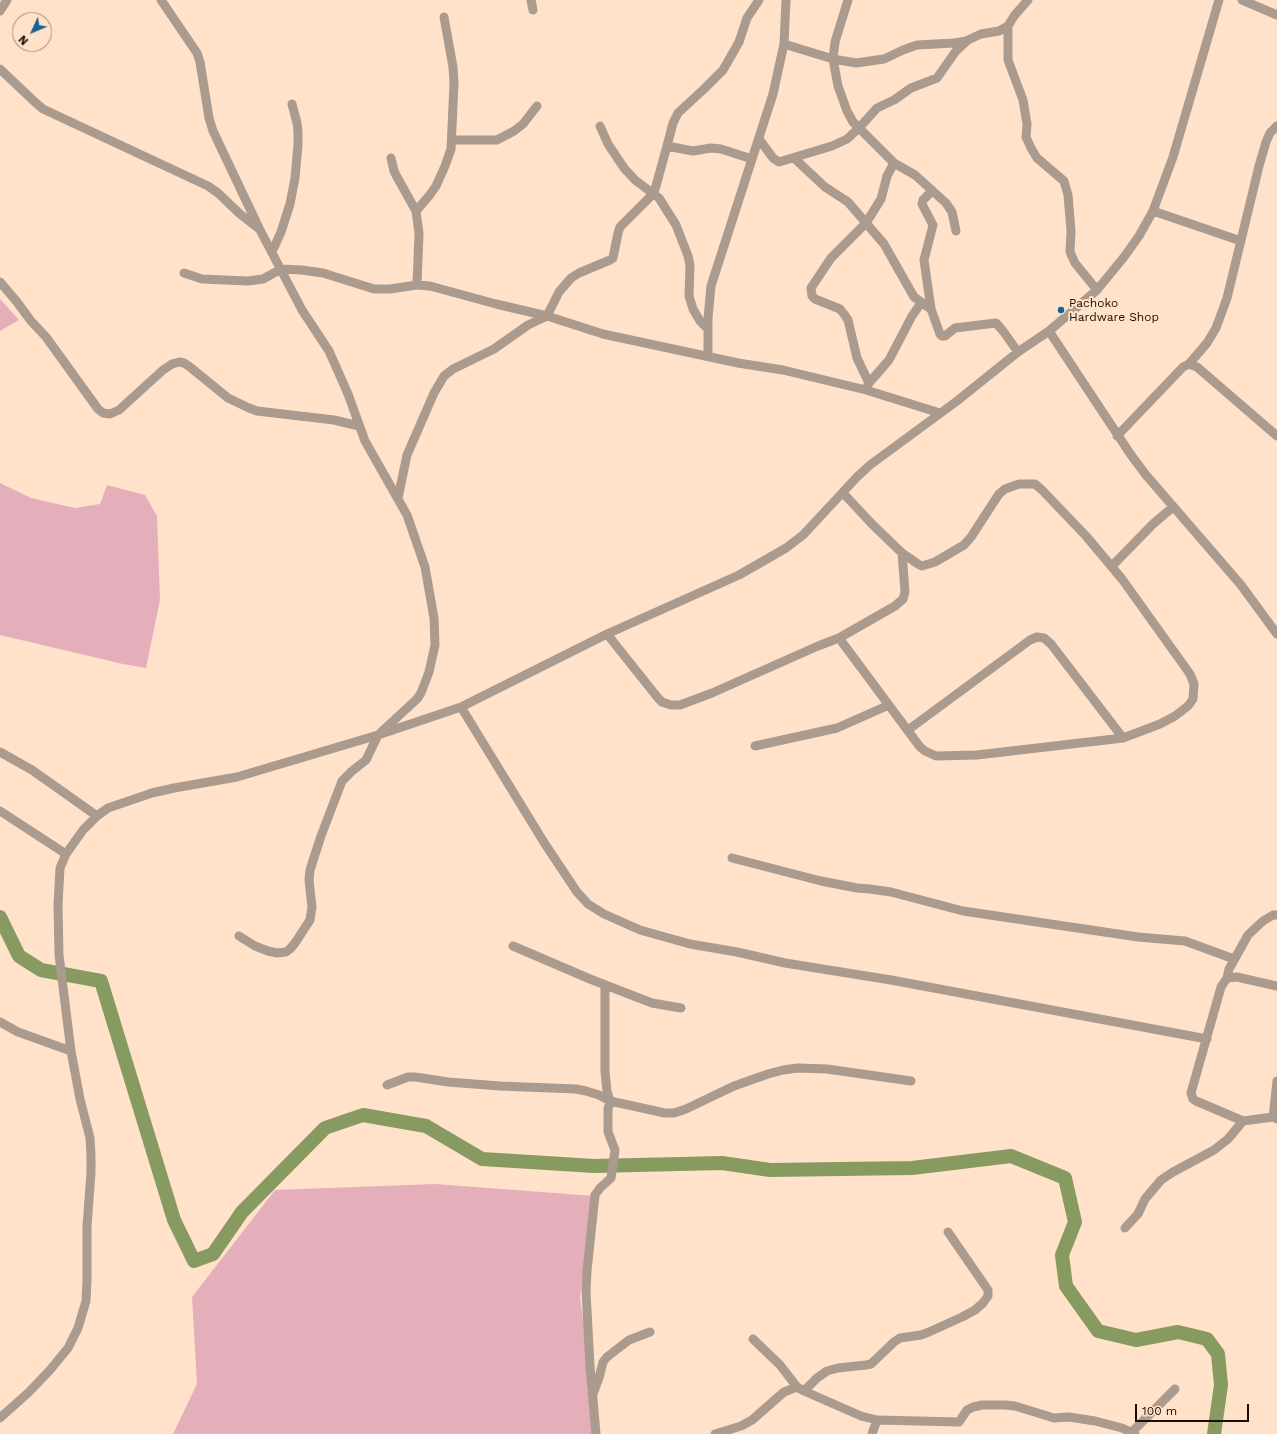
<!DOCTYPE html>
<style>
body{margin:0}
#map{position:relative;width:1277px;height:1434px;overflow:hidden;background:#ffe2c9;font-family:"Work Sans",sans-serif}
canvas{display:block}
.north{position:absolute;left:12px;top:12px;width:40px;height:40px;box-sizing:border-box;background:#ffe2c9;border:1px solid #a38d7a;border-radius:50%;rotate:226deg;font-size:11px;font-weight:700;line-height:16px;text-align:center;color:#1a0e04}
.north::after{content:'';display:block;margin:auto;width:14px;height:18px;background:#136395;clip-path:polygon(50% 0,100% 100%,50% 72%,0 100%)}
.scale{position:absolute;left:1135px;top:1404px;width:114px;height:18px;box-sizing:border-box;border:2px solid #1a0e04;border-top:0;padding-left:5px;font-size:12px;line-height:14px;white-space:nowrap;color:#1a0e04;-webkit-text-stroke:3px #ffe2c9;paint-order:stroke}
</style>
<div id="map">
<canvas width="1277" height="1434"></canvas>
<div class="north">N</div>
<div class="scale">100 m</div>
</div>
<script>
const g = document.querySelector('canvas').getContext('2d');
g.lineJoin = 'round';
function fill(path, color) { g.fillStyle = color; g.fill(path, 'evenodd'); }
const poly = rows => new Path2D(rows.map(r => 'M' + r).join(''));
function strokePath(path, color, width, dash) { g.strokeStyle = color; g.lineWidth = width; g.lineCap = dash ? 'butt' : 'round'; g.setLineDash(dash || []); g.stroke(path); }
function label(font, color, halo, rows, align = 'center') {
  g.font = font + ' "Work Sans",sans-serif'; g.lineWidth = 4; g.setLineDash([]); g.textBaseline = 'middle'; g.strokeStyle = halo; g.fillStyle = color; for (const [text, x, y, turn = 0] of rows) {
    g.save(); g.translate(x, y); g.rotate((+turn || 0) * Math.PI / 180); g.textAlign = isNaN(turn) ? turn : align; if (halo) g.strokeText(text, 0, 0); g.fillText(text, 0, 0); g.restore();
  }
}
const green = poly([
 [0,299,19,320,0,331],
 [0,483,31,498,75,508,100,504,107,485,145,495,157,516,160,600,146,668,123,664,0,635],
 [435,1184,595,1196,580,1297,598,1434,173,1434,197,1384,192,1297,275,1190]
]);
const river = poly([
 [0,917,19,956,41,970,101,981,174,1220,194,1261,213,1254,242,1212,325,1128,363,1115,426,1126,482,1159,594,1166,722,1163,770,1170,912,1168,1011,1156,1065,1178,1075,1222,1062,1255,1066,1286,1098,1331,1136,1340,1178,1332,1207,1339,1218,1354,1221,1385,1214,1434]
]);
const minor = poly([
 [161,0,197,53,200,62,209,118,213,131,259,228,302,310,329,351,348,394,365,441,407,515,425,567,434,618,435,645,429,672,421,693,417,699,378,735,366,760,352,771,342,781,321,836,310,870,309,880,312,907,310,920,295,943,290,949,286,952,277,953,268,951,255,946,239,936],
 [531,0,533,10],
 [848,0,835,42,833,59,838,86,847,111,853,122,894,163,915,175,946,203,952,212,956,231],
 [1242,0,1277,15],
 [0,11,7,0],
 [1008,26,1008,60,1023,100,1027,124,1026,137,1031,148,1037,158,1064,181,1068,195,1071,231,1070,252,1075,263,1097,290],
 [784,44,833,59,856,63,884,59,903,50,917,45,954,43,967,41],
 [0,69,37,104,43,109,208,186,218,193,240,214,258,228],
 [600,126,608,144,624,168,635,180,659,198,676,225,688,256,690,265,689,296,693,309,700,321,708,329],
 [759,139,773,158,779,162,832,146,847,139,859,128,877,108,894,100,911,88,937,78,956,51,968,40,981,34,999,31,1008,26,1014,16,1028,0],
 [452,140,497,140,514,131,523,124,537,106],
 [667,146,693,151,711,148,721,149,752,159],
 [391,158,394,171,397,177,416,211,419,233,417,285],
 [794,158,825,187,848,202,884,244,914,297,931,309,940,334,942,336,945,336,955,328,996,323,1003,331,1018,352],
 [416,211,429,196,436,186,445,166,451,149,454,84,453,67,444,17],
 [1153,211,1241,241],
 [272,252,281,232,290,204,295,178,298,145,298,131,297,123,292,104],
 [184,273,202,279,248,281,263,279,281,269,302,270,323,273,374,289,390,289,417,285,430,286,496,304,547,316,603,334,738,363,783,370,866,390,940,413],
 [0,282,17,302,31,321,46,337,98,409,103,413,110,414,119,410,163,370,172,364,179,362,184,363,190,367,228,398,249,408,257,411,334,420,359,426],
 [931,309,924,260,933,225,922,204,923,200,932,191],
 [1049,331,1131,455,1146,475,1241,585,1277,634],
 [708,356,708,318,711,286,773,94,784,44,786,0],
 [1189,364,1197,367,1277,436],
 [869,383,857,358,848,320,844,314,840,309,815,299,812,296,811,288,831,258,866,223,881,199,887,176,894,163],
 [867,387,869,383,889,360,912,316,921,303],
 [1117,436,1183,367,1189,364,1207,343,1216,328,1227,298,1259,166,1266,142,1270,133,1277,126],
 [398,498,407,455,434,393,444,376,453,369,494,349,528,325,547,316,559,292,571,278,579,273,610,260,613,258,618,233,620,227,654,193,667,146,673,123,678,113,704,89,723,70,739,42,747,18,759,0],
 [1112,566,1153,524,1173,507],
 [607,634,658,698,662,702,671,705,680,705,712,693,818,646,839,638,895,606,903,599,905,592,902,553],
 [839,638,920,747,925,751,936,756,977,755,1123,738,1160,724,1175,716,1188,706,1193,699,1194,684,1190,674,1122,579,1086,536,1042,490,1035,484,1019,484,1005,489,999,494,971,537,964,545,935,562,922,566,918,564,902,553,872,524,843,493],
 [461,707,545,844,577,892,588,904,604,914,640,930,690,944,737,952,785,963,891,980,1207,1039],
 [908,730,1030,640,1037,637,1044,638,1051,644,1123,738],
 [755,746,837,728,889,705],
 [0,752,32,770,97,816],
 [0,811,66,854],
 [732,858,821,881,857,888,870,889,891,892,963,911,1138,937,1185,941,1234,959],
 [1277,915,1273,915,1263,921,1248,935,1229,969,1227,978,1221,987,1191,1093,1193,1099,1196,1101,1243,1121,1273,1117,1277,1119],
 [513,946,590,979,652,1003,681,1008],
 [1227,978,1237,977,1277,986],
 [0,1022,18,1032,71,1051],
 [387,1085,408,1077,415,1077,448,1082,500,1086,576,1089,586,1091,599,1095,610,1101,665,1113,674,1113,686,1109,734,1086,768,1074,783,1070,798,1068,827,1069,911,1081],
 [1273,1117,1277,1081],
 [1125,1228,1138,1214,1145,1199,1161,1180,1173,1172,1214,1150,1228,1139,1243,1121],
 [753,1339,780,1365,797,1387],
 [804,1391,817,1378,827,1371,838,1368,866,1365,871,1364,894,1342,900,1338,921,1335,929,1332,962,1317,975,1310,983,1303,988,1296,988,1290,948,1232],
 [593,1394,599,1378,603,1362,607,1357,629,1340,650,1332],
 [0,1418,29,1392,50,1370,68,1348,78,1328,86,1301,87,1280,87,1226,91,1173,91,1156,90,1138,80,1099,71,1051,59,955,58,905,60,868,66,854,83,830,97,816,108,808,152,793,174,788,237,777,378,735,461,707,607,634,739,575,786,548,803,535,857,477,870,465,957,401,1018,352,1049,331,1097,290,1124,257,1139,236,1153,211,1173,157,1219,0],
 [1132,1432,1175,1389],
 [596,1434,590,1366,586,1291,587,1271,595,1195,600,1188,611,1178,615,1150,608,1132,608,1109,610,1101,607,1091,605,1072,605,985],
 [715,1434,741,1426,752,1420,784,1392,797,1387,804,1391,861,1416,877,1420,959,1422,967,1410,973,1407,982,1405,1005,1405,1015,1406,1054,1418,1069,1417,1095,1421,1122,1428,1135,1434],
 [872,1434,877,1420]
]);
const markers = [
 [1061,310,4,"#136395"]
];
const poiNames = [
 ["Pachoko",1069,303],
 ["Hardware Shop",1069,317]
];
fill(green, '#e4aebb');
strokePath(river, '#879a60', 14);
strokePath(minor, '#aa9b8e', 9);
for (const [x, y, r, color] of markers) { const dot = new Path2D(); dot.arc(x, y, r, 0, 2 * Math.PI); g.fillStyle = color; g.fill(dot); strokePath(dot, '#ffe2c9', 1.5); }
label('12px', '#1a0e04', '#ffe2c9', poiNames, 'left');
</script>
